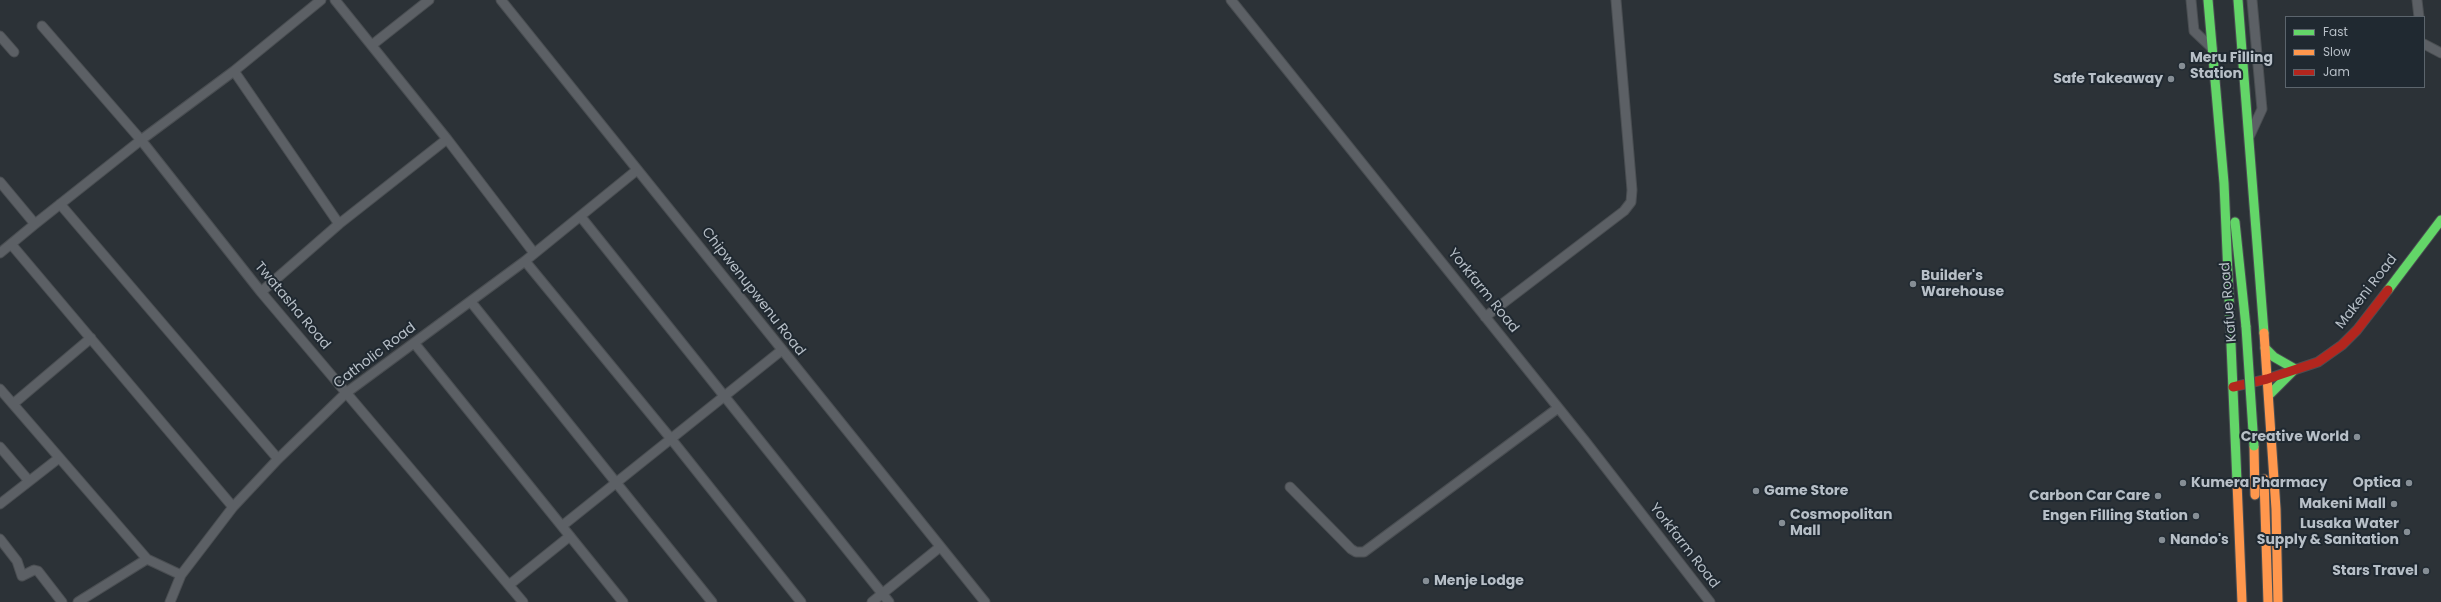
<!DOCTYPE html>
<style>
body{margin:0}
#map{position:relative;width:2441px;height:602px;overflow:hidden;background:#2c3237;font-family:Poppins,sans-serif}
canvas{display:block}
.legend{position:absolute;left:2285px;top:16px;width:140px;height:72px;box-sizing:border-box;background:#202931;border:1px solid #5c656d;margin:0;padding:5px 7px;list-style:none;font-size:12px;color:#b7bfc7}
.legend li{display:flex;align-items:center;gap:8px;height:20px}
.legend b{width:20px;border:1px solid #5c656d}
</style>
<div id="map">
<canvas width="2441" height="602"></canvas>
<ul class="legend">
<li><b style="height:5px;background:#63d668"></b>Fast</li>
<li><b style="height:5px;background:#ff974d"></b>Slow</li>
<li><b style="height:5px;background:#b3261e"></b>Jam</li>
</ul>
</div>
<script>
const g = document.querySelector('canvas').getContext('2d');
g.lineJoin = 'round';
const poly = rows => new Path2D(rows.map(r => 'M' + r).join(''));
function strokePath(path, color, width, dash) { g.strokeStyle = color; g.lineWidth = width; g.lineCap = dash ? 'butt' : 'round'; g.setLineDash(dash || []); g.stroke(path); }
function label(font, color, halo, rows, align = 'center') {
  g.font = font + ' Poppins,sans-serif'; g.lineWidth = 4; g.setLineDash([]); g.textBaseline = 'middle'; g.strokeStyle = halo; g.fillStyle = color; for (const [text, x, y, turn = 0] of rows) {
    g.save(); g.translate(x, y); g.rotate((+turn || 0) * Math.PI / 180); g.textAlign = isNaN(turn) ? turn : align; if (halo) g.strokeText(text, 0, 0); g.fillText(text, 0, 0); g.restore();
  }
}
const street = poly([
 [335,0,447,139,534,253],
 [501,0,985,602],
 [1231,0,1585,441,1710,602],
 [2191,0,2194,31,2212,48],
 [2417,0,2419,17],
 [42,26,141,140,261,292,523,602],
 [0,36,14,52],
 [2424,44,2441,53],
 [372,45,429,0],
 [234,71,339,224],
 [2250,135,2262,109,2252,0],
 [0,182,35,224],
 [60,204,278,459],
 [581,217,889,602],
 [11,244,233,507],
 [0,253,35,224,141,140,234,71,321,0],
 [525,261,672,440,801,602],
 [261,292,339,224,447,139],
 [471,302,712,602],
 [1485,317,1624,211,1631,202,1632,190,1616,0],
 [415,344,623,602],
 [0,389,147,559,181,575],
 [13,404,91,338],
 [0,447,29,481],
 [1290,487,1351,549,1356,552,1364,552,1558,408],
 [0,504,59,458],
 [562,526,782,350],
 [0,539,17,561,22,576,34,570,38,571,62,602],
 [509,585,570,536],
 [78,602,147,559],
 [170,602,181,575,233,507,278,459,346,393,525,261,637,170],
 [872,602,940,547]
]);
const fast = poly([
 [2208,0,2224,183,2237,482],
 [2238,0,2264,333],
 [2235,222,2246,327],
 [2388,290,2441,220],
 [2265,348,2274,357,2295,369,2269,395]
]);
const slow = poly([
 [2264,333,2276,509,2278,602],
 [2254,446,2255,495],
 [2264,479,2268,602],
 [2237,482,2242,602]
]);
const jam = poly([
 [2233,387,2267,379,2318,362,2342,345,2357,330,2388,290]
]);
const fastBridge = poly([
 [2246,327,2254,446]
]);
const markers = [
 [2182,66,4,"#868e95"],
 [2171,79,4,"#868e95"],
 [1913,284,4,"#868e95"],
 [2357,437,4,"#868e95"],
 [2183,483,4,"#868e95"],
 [2409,483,4,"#868e95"],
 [1756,491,4,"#868e95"],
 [2158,496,4,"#868e95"],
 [2394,504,4,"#868e95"],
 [2196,516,4,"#868e95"],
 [1782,523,4,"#868e95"],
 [2407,532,4,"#868e95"],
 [2162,540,4,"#868e95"],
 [2426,571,4,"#868e95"],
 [1426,581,4,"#868e95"]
];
const poiNames = [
 ["Meru Filling",2190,58,"left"],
 ["Station",2190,74,"left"],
 ["Safe Takeaway",2163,79],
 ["Builder's",1921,276,"left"],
 ["Warehouse",1921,292,"left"],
 ["Creative World",2349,437],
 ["Kumera Pharmacy",2191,483,"left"],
 ["Optica",2401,483],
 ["Game Store",1764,491,"left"],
 ["Carbon Car Care",2150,496],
 ["Makeni Mall",2386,504],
 ["Cosmopolitan",1790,515,"left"],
 ["Mall",1790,531,"left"],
 ["Engen Filling Station",2188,516],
 ["Lusaka Water",2399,524],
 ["Supply & Sanitation",2399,540],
 ["Nando's",2170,540,"left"],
 ["Stars Travel",2418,571],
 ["Menje Lodge",1434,581,"left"]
];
const streetNames = [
 ["Yorkfarm Road",1483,291,51],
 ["Chipwenupwenu Road",753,292,52],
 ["Makeni Road",2367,292,-52],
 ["Kafue Road",2229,302,-95],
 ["Twatasha Road",292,306,50],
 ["Catholic Road",375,356,-37],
 ["Yorkfarm Road",1684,546,52]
];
strokePath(street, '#4a4e52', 11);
strokePath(fast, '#4a4e52', 11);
strokePath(slow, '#4a4e52', 11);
strokePath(jam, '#4a4e52', 11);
strokePath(street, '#5c6065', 9);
strokePath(fast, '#63d668', 9);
strokePath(slow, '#ff974d', 9);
strokePath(jam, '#b3261e', 9);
strokePath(fastBridge, '#4a4f54', 11, []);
strokePath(fastBridge, '#63d668', 9);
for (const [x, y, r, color] of markers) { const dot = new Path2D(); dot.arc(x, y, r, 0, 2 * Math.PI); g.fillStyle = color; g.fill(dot); strokePath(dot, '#202931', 1.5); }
label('bold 14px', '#b7bfc7', '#202931', poiNames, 'right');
label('14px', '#b7bfc7', '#202931', streetNames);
</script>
